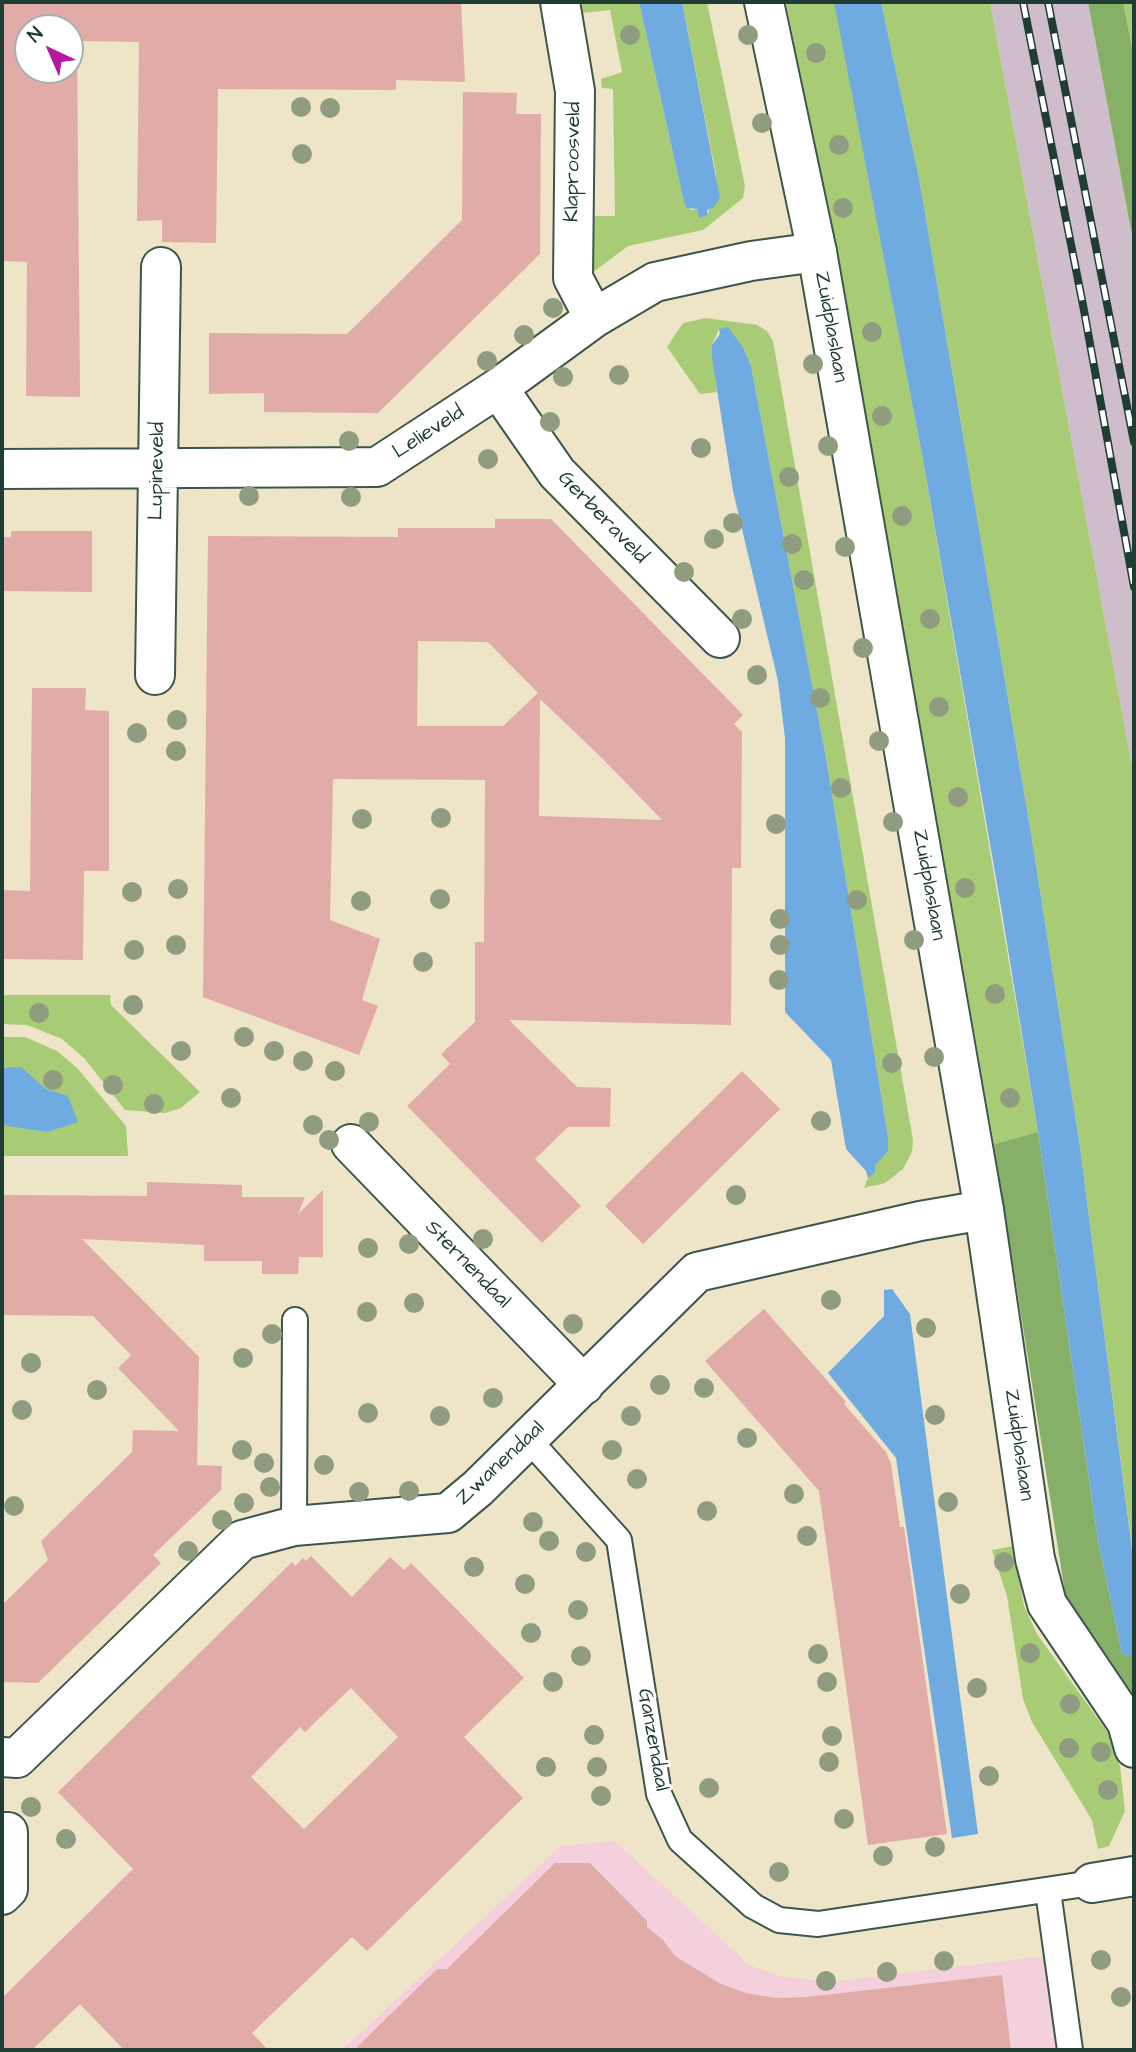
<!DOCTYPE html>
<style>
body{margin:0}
#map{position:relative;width:1136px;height:2052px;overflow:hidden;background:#eee4c7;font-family:"Architects Daughter",sans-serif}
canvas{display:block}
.frame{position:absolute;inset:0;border:4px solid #1f3d34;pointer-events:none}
.north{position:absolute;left:14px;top:14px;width:70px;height:70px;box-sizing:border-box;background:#fff;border:2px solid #a5b1ae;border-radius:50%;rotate:316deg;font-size:19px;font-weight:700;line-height:28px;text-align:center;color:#1f3d34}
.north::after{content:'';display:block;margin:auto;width:24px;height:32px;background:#b5179e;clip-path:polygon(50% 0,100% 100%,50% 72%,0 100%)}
</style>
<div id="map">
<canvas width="1136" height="2052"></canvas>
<div class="frame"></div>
<div class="north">N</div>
</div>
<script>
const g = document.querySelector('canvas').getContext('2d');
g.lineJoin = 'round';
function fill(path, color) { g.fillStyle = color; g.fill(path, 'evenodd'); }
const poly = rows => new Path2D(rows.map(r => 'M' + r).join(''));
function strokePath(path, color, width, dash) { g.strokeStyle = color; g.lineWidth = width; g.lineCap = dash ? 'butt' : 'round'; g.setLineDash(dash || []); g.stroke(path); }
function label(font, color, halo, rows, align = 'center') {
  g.font = font + ' "Architects Daughter",sans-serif'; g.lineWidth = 6; g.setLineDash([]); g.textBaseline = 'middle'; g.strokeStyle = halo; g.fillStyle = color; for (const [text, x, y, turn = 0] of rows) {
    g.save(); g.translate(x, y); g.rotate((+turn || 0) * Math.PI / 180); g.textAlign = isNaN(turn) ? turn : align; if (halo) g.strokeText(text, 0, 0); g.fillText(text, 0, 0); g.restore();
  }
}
const built = poly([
 [615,1841,749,1965,783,1977,830,1982,1046,1956,1058,2050,342,2050,561,1846]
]);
const industrial = poly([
 [990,2,1088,2,1134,246,1134,777]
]);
const green = poly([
 [582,2,639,2,684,202,691,210,698,209,699,217,708,215,716,174,682,2,707,2,745,186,743,198,703,230,628,246,592,273,590,216,615,216,613,89,602,88,601,79,622,72,610,10,583,13],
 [786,2,835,2,922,454,1038,1132,994,1144,847,307],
 [881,2,990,2,1134,777,1134,1563,1080,1147,1031,833,919,178],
 [1123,2,1134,2,1134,57],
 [706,318,757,325,767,331,773,341,913,1140,912,1152,903,1169,885,1183,864,1188,868,1178,875,1173,875,1166,888,1151,888,1137,825,752,751,366,743,347,728,328,719,329,712,345,717,392,700,394,667,347,683,323],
 [2,995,110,995,111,1005,200,1092,181,1108,165,1113,125,1110,85,1059,62,1039,27,1025,2,1024],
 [2,1037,25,1037,57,1051,77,1068,126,1126,128,1156,2,1156],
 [1013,1546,1024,1606,1037,1634,1108,1733,1120,1766,1125,1811,1109,1846,1098,1849,1092,1820,1032,1722,1023,1699,1007,1596,992,1550]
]);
const forest = poly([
 [1088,2,1123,2,1134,57,1134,246],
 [1038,1132,1098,1540,1122,1654,1134,1657,1134,1690,1129,1695,1067,1605,994,1144]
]);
const water = poly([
 [639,2,682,2,720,198,713,208,707,210,708,215,699,218,697,209,687,208,684,202],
 [834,2,881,2,919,178,1031,833,1080,1147,1134,1565,1134,1657,1122,1654,1098,1540,1038,1132,1001,907,922,454],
 [728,327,743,347,751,366,825,752,888,1137,888,1151,875,1166,875,1173,868,1178,866,1171,846,1149,831,1060,785,1012,785,738,778,681,733,491,712,358,712,345,720,334,719,329],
 [21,1067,46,1089,68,1096,78,1122,47,1132,2,1125,2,1068],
 [892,1289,910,1314,978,1834,952,1838,896,1458,828,1373,884,1316,884,1290]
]);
const building = poly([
 [2,2,461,2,465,82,396,80,396,90,218,89,216,243,162,242,162,220,137,221,139,42,77,41,80,397,26,396,27,262,2,261],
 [28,28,70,28,70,70,28,70],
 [463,92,517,93,516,114,541,114,540,254,378,413,264,412,264,393,209,394,209,333,347,334,462,220],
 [495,519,551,519,743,715,734,724,742,732,741,868,732,868,731,1025,509,1020,577,1087,611,1088,610,1127,568,1127,535,1159,581,1206,542,1243,407,1106,450,1064,441,1054,475,1022,475,942,484,942,485,780,333,779,330,920,380,939,362,1000,378,1006,359,1055,203,997,208,536,398,537,398,528,495,528],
 [418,641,488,642,538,693,503,726,417,726],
 [540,699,603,759,662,820,539,816],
 [11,531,92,531,92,592,2,591,2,537,11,537],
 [32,688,86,688,85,710,109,711,109,871,84,871,83,960,2,959,2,890,30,891],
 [742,1071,780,1109,643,1244,605,1206],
 [147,1182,242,1185,242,1197,305,1197,298,1214,323,1190,323,1257,299,1257,298,1274,262,1274,262,1261,204,1261,204,1245,82,1239,199,1357,197,1465,222,1466,221,1490,153,1555,161,1563,38,1683,2,1682,2,1605,48,1560,41,1541,132,1452,133,1430,179,1431,118,1368,131,1355,93,1316,2,1315,2,1195,147,1196],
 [764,1309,846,1402,844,1404,886,1452,891,1464,900,1527,904,1527,947,1834,868,1845,819,1491,705,1361],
 [311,1556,352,1597,390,1557,404,1570,411,1563,524,1678,464,1737,523,1798,367,1951,352,1937,252,2033,268,2050,124,2050,80,2004,32,2050,2,2050,2,1998,133,1869,58,1792,292,1562,295,1566,303,1558,306,1561],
 [351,1688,398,1737,304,1829,251,1777,300,1727,305,1732],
 [555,1863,590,1863,647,1921,647,1927,663,1940,675,1956,719,1983,746,1993,775,1998,806,1997,1002,1975,1011,2050,354,2050,437,1969,447,1969]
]);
const lane = poly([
 [528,1439,619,1540,659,1794,680,1840,753,1906,779,1920,818,1924,1092,1883],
 [294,1526,295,1320],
 [1048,1891,1070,2050]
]);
const street = poly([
 [560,2,575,91,573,278,594,318],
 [498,388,557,473,720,638],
 [2,469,377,467,498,388,594,318,655,282,751,261,817,252],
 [155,675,161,267],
 [351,1144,584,1385],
 [2,1757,17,1758,242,1540,294,1526,448,1513,478,1488,697,1272,920,1221,984,1210],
 [2,1832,8,1832,8,1889,2,1895],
 [1092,1883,1134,1876]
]);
const secondary = poly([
 [764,2,817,252,984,1210,1035,1559,1047,1604,1127,1723,1134,1748]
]);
const rail = poly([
 [1023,2,1083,305,1134,587],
 [1048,2,1134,442]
]);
const trees = [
 [630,35],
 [748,35],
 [816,53],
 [301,107],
 [330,108],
 [762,123],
 [839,145],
 [302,154],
 [843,208],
 [553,308],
 [872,332],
 [524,335],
 [487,361],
 [813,364],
 [619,375],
 [563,377],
 [882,416],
 [550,422],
 [349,441],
 [828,446],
 [701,448],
 [488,459],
 [789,477],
 [249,496],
 [351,497],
 [902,516],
 [733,523],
 [714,539],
 [792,544],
 [845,547],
 [684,572],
 [804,580],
 [742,619],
 [930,619],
 [863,648],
 [757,675],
 [820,698],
 [939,707],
 [177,720],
 [137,733],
 [879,741],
 [176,751],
 [841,788],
 [958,797],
 [441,818],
 [362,819],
 [893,822],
 [776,824],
 [965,888],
 [178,889],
 [132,892],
 [440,899],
 [857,900],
 [361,901],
 [780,919],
 [914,940],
 [176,945],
 [780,945],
 [134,950],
 [423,962],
 [779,980],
 [995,994],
 [133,1005],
 [39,1013],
 [244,1037],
 [181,1051],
 [274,1051],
 [934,1057],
 [303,1061],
 [892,1063],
 [335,1071],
 [53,1080],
 [113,1085],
 [231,1098],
 [1010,1098],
 [154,1104],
 [821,1121],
 [369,1122],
 [313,1125],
 [329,1140],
 [736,1195],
 [483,1239],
 [409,1244],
 [368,1248],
 [831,1300],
 [414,1303],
 [367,1312],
 [573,1324],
 [926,1328],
 [272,1334],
 [243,1358],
 [31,1363],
 [660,1385],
 [704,1388],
 [97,1390],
 [493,1398],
 [22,1410],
 [368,1413],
 [935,1415],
 [440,1416],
 [631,1416],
 [747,1438],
 [242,1450],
 [612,1450],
 [264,1463],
 [324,1465],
 [637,1479],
 [270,1487],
 [409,1491],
 [359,1492],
 [794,1494],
 [948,1502],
 [244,1503],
 [14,1506],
 [707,1511],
 [222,1520],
 [533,1522],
 [807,1536],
 [549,1541],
 [188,1551],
 [586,1552],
 [1004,1562],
 [474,1567],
 [525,1584],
 [960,1594],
 [578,1610],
 [531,1633],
 [1030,1653],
 [818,1654],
 [581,1656],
 [553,1682],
 [827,1682],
 [977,1688],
 [1070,1704],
 [594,1735],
 [832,1736],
 [1069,1748],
 [1101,1752],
 [829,1762],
 [546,1767],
 [597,1767],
 [989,1776],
 [709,1788],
 [1108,1790],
 [601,1796],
 [31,1807],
 [844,1819],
 [66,1839],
 [935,1847],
 [883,1856],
 [779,1872],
 [1101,1960],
 [944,1961],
 [887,1972],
 [826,1981],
 [1121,1997]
];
const streetNames = [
 ["Klaproosveld",574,162,-89],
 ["Zuidplaslaan",830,327,80],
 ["Lelieveld",429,433,-33],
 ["Lupineveld",158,471,-89],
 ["Gerberaveld",602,518,46],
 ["Zuidplaslaan",928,885,80],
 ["Sternendaal",467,1265,46],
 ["Zuidplaslaan",1018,1445,82],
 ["Zwanendaal",501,1464,-43],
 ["Ganzendaal",652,1740,80]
];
fill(built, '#f4cfdc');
fill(industrial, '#d0bdcc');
fill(green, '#a8cc76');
fill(forest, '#86b067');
fill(water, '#6fabe0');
fill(building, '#e1aba7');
strokePath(lane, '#3e564a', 28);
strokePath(street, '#3e564a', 42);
strokePath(secondary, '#3e564a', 42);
strokePath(lane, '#fff', 24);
strokePath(street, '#fff', 38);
strokePath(secondary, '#fff', 38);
strokePath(rail, '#1f3d34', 8);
strokePath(rail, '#fff', 5, [16]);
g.fillStyle = '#8f9c7f';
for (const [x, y] of trees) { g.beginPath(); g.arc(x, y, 10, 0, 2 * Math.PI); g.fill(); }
label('21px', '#1f3d34', '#fff', streetNames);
</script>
